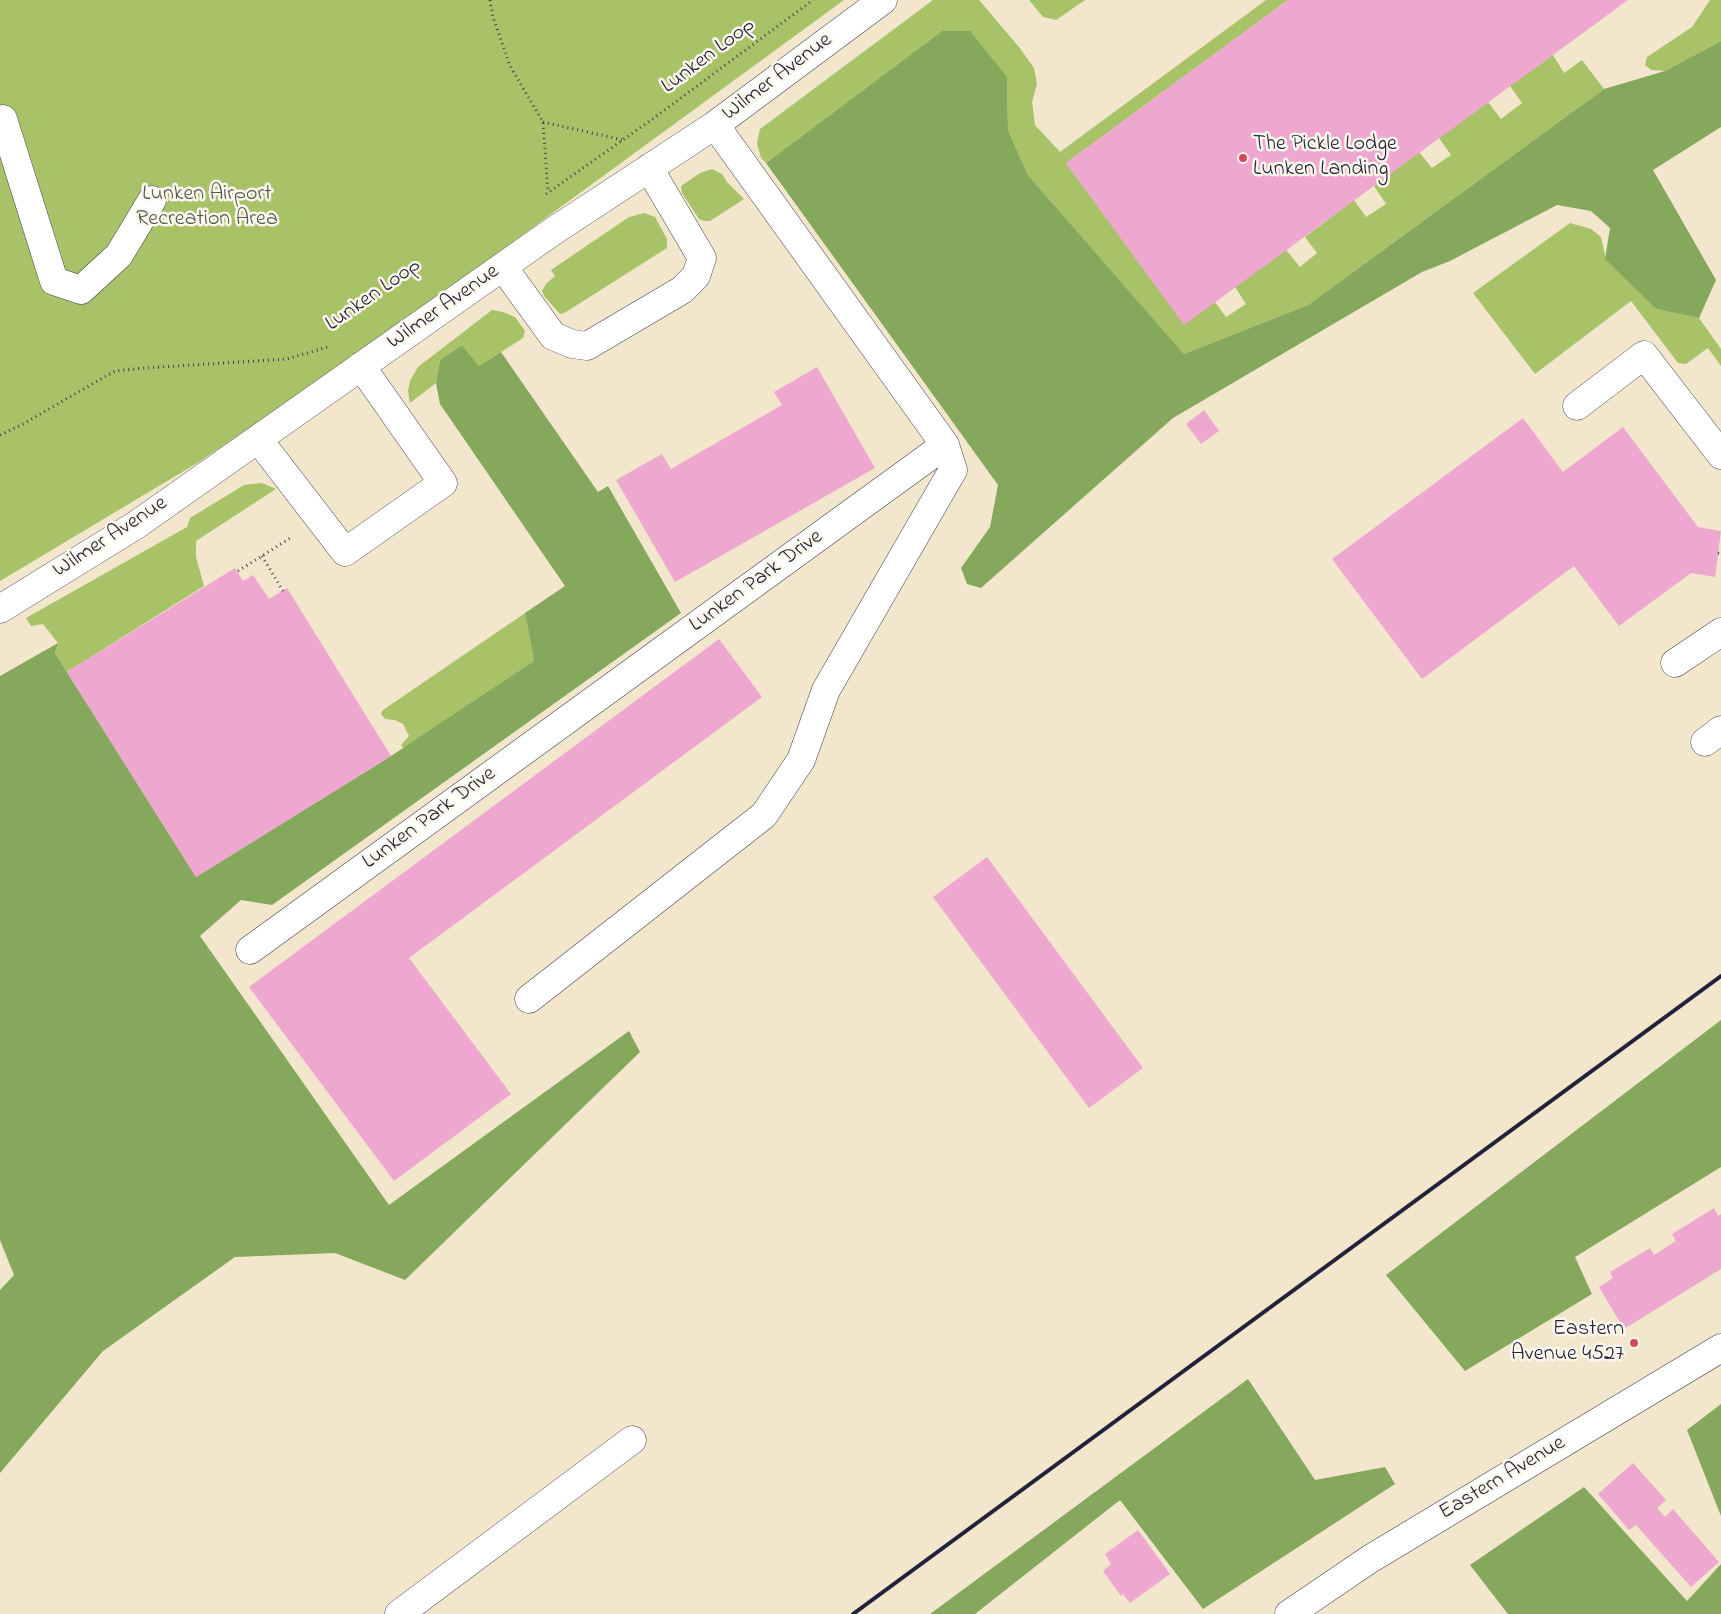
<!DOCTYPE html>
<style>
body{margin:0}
canvas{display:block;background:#f2e7cc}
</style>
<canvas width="1721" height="1614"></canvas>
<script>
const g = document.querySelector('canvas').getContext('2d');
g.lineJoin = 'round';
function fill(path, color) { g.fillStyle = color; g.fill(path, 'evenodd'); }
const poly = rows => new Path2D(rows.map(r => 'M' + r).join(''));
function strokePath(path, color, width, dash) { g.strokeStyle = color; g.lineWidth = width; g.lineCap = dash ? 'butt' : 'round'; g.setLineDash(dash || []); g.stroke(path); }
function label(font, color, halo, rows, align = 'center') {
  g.font = font + ' "Indie Flower",sans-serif'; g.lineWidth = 5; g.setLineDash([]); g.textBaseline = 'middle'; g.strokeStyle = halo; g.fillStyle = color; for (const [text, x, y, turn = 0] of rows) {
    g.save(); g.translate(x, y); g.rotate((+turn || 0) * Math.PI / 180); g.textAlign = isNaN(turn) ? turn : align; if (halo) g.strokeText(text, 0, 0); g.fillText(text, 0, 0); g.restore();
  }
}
const green = poly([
 [0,0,844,0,380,339,199,462,0,581],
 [933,0,979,0,1019,47,1034,68,1037,84,1032,102,1035,125,1060,152,1266,0,1288,0,1066,163,1184,324,1215,302,1226,317,1246,304,1235,287,1286,250,1300,267,1317,253,1305,237,1354,200,1366,217,1386,204,1374,186,1419,152,1432,168,1451,155,1439,138,1488,102,1501,119,1522,103,1510,86,1553,55,1564,73,1582,60,1604,89,1308,305,1184,354,1028,175,1008,130,1007,77,942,31,766,163,761,158,757,143,760,129],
 [1029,0,1085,0,1056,20,1043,17],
 [1710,0,1721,0,1721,41,1665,71,1651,70,1645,65,1647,57,1692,27],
 [712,169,722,174,727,182,744,199,710,221,704,221,699,219,682,193,681,186,700,173],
 [644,213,655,217,667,239,667,248,566,312,560,314,544,296,542,291,546,284,555,276,551,270,629,217],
 [1570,223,1591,229,1601,237,1606,259,1656,309,1699,318,1721,349,1721,366,1708,348,1686,364,1678,363,1631,301,1535,374,1473,293],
 [492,310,503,312,515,317,525,331,523,338,479,366,462,345,440,360,436,383,410,403,408,391,410,381,418,367],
 [262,483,276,489,196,541,196,557,204,586,67,672,55,653,58,643,43,624,31,626,26,618,187,527,190,518,244,485],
 [525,613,534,661,404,749,401,745,409,736,403,724,395,720,385,719,381,714,383,710]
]);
const forest = poly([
 [942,31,970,31,1007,77,1008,130,1028,175,1184,354,1308,305,1604,89,1665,71,1721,41,1721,127,1653,170,1716,280,1699,318,1656,309,1605,259,1610,228,1591,211,1557,205,1450,261,1422,272,1173,418,981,588,967,584,961,568,990,527,998,485,766,163],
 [462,345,479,366,501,352,598,492,608,486,681,613,272,905,241,900,200,936,389,1205,629,1031,640,1052,405,1280,335,1253,235,1257,103,1351,0,1473,0,1290,14,1275,0,1240,0,676,58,643,55,653,196,877,391,756,534,661,525,613,565,586,440,404,436,383,440,360],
 [1721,1020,1721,1167,1575,1257,1592,1294,1465,1371,1386,1275],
 [1248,1379,1315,1480,1385,1467,1395,1484,1203,1609,1120,1500,975,1614,930,1614],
 [1721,1404,1721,1516,1687,1430],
 [1584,1487,1687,1601,1721,1564,1721,1614,1508,1614,1470,1565]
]);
const building = poly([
 [1288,0,1628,0,1184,325,1066,163],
 [817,367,875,468,675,582,616,480,662,454,671,469,782,405,774,392],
 [1204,410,1219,431,1201,444,1186,424],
 [1523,418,1563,472,1623,427,1698,527,1721,531,1715,577,1691,573,1619,626,1574,566,1422,679,1332,559],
 [235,568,243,581,253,575,269,599,287,588,391,756,196,877,67,672],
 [719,639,762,697,409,958,511,1094,394,1181,249,987],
 [987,857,1143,1068,1089,1108,933,897],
 [1714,1208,1718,1216,1721,1214,1721,1269,1624,1329,1599,1287,1613,1278,1610,1272,1650,1248,1654,1255,1676,1241,1672,1234],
 [1633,1463,1666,1500,1657,1508,1665,1517,1673,1509,1719,1562,1691,1587,1636,1525,1629,1530,1598,1494],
 [1138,1530,1170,1574,1130,1603,1123,1594,1121,1596,1103,1571,1111,1564,1105,1554]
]);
const path = poly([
 [490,0,493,17,510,66,543,122,548,192],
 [543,122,623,140],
 [546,194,654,118,813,0],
 [0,435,23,424,115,371,145,368,287,359,331,346],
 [1718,553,1721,554],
 [262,556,283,591],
 [238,571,292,537]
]);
const minor = poly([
 [3,119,54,281,81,290,119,255,152,200],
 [503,267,553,336,572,344,587,346,682,290,696,276,702,258,649,168],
 [1577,406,1644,355,1721,455],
 [258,439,345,552,443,483,361,366],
 [0,609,136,525,552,232,715,125,883,0],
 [1675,663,1721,632],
 [1705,742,1721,730],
 [250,950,945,445,715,125],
 [529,999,764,815,801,760,826,690,953,470,945,445],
 [399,1614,632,1440]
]);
const major = poly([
 [1289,1614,1370,1559,1721,1348]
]);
const rail = poly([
 [853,1614,1721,976]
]);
const markers = [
 [1243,158,5,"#d1495b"],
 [1634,1343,5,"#d1495b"]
];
const streetNames = [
 ["Lunken Loop",709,57,-37],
 ["Wilmer Avenue",778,78,-37],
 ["Lunken Loop",374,296,-35],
 ["Wilmer Avenue",444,308,-35],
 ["Wilmer Avenue",111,538,-33],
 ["Lunken Park Drive",757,582,-36],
 ["Lunken Park Drive",430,819,-36],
 ["Eastern Avenue",1503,1479,-31]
];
const poiNames = [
 ["The Pickle Lodge",1253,145],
 ["Lunken Landing",1253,170],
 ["Eastern",1624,1330,"right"],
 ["Avenue 4527",1624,1355,"right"]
];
const parkNames = [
 ["Lunken Airport",207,195],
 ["Recreation Area",207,220]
];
fill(green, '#a8c268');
fill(forest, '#86a85c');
fill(building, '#eea7cf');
strokePath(minor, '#414051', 29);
strokePath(major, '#414051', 29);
strokePath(path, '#414051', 3, [1, 4]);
strokePath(minor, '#fff', 28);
strokePath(major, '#fff', 28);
strokePath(rail, '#22223b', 4);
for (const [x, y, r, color] of markers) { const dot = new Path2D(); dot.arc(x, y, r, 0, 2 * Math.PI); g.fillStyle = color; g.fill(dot); strokePath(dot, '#fbf7ec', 2); }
label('22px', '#22223b', '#fbf7ec', streetNames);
label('22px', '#22223b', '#fbf7ec', poiNames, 'left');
label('22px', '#515a4b', '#fbf7ec', parkNames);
</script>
